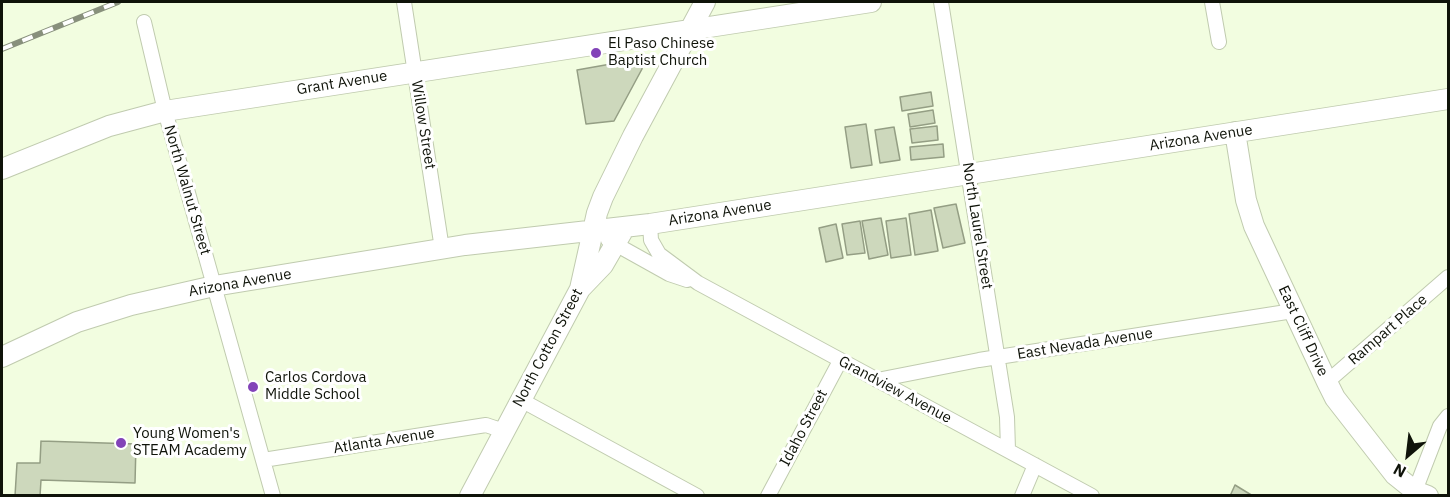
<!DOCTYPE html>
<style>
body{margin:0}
#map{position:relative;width:1450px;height:497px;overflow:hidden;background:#f2fde0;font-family:"IBM Plex Sans",sans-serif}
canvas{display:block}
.frame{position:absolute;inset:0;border:3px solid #0f1309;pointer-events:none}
.north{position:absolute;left:1378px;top:425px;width:60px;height:60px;-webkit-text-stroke:4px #fff;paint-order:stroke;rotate:208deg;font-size:16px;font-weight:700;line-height:24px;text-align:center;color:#0f1309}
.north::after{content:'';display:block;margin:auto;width:21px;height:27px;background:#0f1309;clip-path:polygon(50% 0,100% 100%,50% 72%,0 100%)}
</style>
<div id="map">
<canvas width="1450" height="497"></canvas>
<div class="frame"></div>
<div class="north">N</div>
</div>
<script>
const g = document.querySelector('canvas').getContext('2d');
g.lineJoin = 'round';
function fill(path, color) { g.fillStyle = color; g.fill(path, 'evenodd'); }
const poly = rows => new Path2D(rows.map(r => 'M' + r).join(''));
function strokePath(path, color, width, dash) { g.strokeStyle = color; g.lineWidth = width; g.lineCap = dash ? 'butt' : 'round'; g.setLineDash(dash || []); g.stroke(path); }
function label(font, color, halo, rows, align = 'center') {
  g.font = font + ' "IBM Plex Sans",sans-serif'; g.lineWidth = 6; g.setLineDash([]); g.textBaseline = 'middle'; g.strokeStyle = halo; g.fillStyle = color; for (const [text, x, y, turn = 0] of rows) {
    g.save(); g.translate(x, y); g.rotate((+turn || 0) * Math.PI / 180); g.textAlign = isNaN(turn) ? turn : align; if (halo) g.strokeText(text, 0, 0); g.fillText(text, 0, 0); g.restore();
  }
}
const building = poly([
 [639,59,642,62,642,69,614,121,586,124,577,70,639,59],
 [931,92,933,106,902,111,900,97,931,92],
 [933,110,935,123,910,127,908,114,933,110],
 [866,124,872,165,851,168,845,127,866,124],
 [937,126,938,140,912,143,910,129,937,126],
 [894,127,900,160,880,163,875,130,894,127],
 [943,144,944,157,911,160,910,147,943,144],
 [956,204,965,243,943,248,934,208,956,204],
 [931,210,938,251,915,255,909,214,931,210],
 [881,218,888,255,869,259,862,221,881,218],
 [906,218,911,255,891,258,886,221,906,218],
 [860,221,865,253,847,255,842,224,860,221],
 [836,224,843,258,826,262,819,228,836,224],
 [41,441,136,444,135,483,41,480,40,496,15,496,17,463,40,463,41,441],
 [1235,485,1253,496,1230,496,1235,485]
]);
const street = poly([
 [404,2,442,249],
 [941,2,1007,417,1008,450],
 [1212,2,1219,42],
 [144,22,165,111,273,496],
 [650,224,651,240,659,254,698,283,1092,496],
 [608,240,669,274,687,280],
 [877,380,979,360,1293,311],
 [1327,382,1448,277],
 [521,400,697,496],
 [263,460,486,425,504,431],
 [768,496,840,361],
 [1022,496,1035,465],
 [1413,496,1440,426,1448,416]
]);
const secondary = poly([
 [1235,132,1246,200,1254,226,1327,382,1335,398,1395,475,1415,491,1428,496],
 [2,169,109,126,165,111,871,2],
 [580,289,603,265,625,227],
 [2,357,77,322,131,305,214,286,465,245,650,224,1448,99],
 [470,496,580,289,597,213,603,197,633,136,705,2]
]);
const rail = poly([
 [2,49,118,2]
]);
const markers = [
 [596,53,6,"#8243b8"],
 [253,387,6,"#8243b8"],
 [121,443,6,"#8243b8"]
];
const poiNames = [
 ["El Paso Chinese",608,44],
 ["Baptist Church",608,61],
 ["Carlos Cordova",265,378],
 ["Middle School",265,395],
 ["Young Women's",133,434],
 ["STEAM Academy",133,451]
];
const streetNames = [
 ["Grant Avenue",342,83,-9],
 ["Willow Street",423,125,81],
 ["Arizona Avenue",1201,138,-9],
 ["North Walnut Street",187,190,74],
 ["Arizona Avenue",720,213,-9],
 ["North Laurel Street",977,226,81],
 ["Arizona Avenue",240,283,-10],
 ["Rampart Place",1388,330,-41],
 ["East Cliff Drive",1303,331,65],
 ["East Nevada Avenue",1085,344,-9],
 ["North Cotton Street",548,348,-62],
 ["Grandview Avenue",895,390,28],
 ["Idaho Street",804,428,-62],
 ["Atlanta Avenue",384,441,-9]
];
fill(building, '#cdd8bc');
strokePath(building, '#949e84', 1.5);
strokePath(street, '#c0cbaf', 16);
strokePath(secondary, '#c0cbaf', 22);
strokePath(street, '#fff', 14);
strokePath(secondary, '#fff', 20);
strokePath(rail, '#88907c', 6);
strokePath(rail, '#fff', 4, [11]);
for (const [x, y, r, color] of markers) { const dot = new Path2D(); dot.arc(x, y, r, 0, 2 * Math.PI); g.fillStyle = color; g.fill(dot); strokePath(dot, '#fff', 2); }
label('15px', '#0f1309', '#fff', poiNames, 'left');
label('15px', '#0f1309', '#fff', streetNames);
</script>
